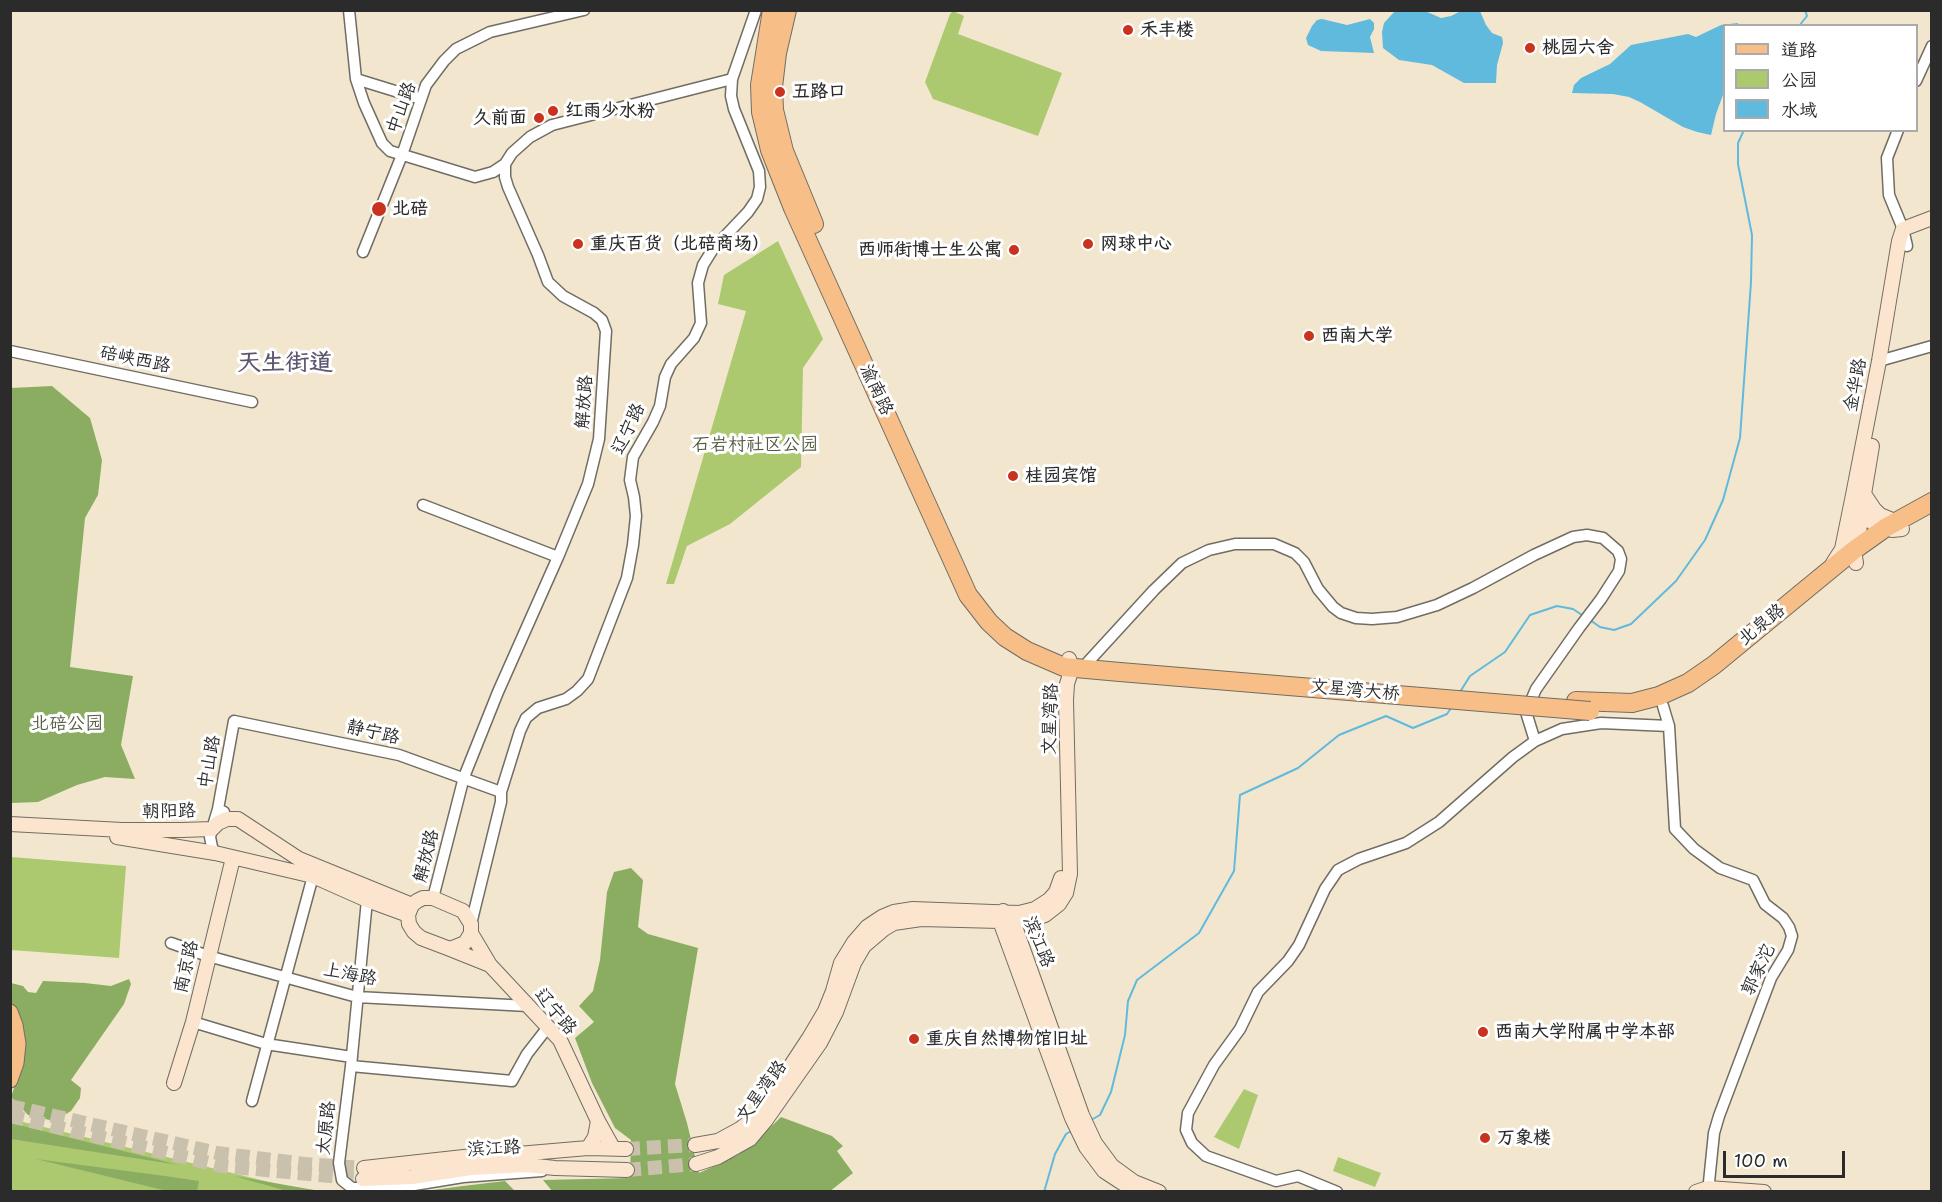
<!DOCTYPE html>
<meta charset="utf-8">
<style>
body{margin:0}
#map{position:relative;width:1942px;height:1202px;overflow:hidden;background:#f2e7ce;font-family:"Shantell Sans","LXGW WenKai TC",sans-serif}
canvas{display:block}
.frame{position:absolute;inset:0;border:12px solid #2b2b2b;pointer-events:none}
.legend{position:absolute;left:1723px;top:24px;width:195px;height:108px;box-sizing:border-box;background:#fff;border:2px solid #aaa;margin:0;padding:8px 10px;list-style:none;font-size:18px;color:#2b2b2b}
.legend li{display:flex;align-items:center;gap:12px;height:30px}
.legend b{width:30px;border:2px solid #aaa}
.scale{position:absolute;left:1723px;top:1151px;width:122px;height:27px;box-sizing:border-box;border:3px solid #2b2b2b;border-top:0;padding-left:8px;font-size:18px;line-height:21px;white-space:nowrap;color:#2b2b2b;-webkit-text-stroke:4px #fff;paint-order:stroke}
</style>
<div id="map">
<canvas width="1942" height="1202"></canvas>
<div class="frame"></div>
<ul class="legend">
<li><b style="height:8px;background:#f7be88"></b>道路</li>
<li><b style="height:16px;background:#adc970"></b>公园</li>
<li><b style="height:16px;background:#5fbadd"></b>水域</li>
</ul>
<div class="scale">100 m</div>
</div>
<script>
const g = document.querySelector('canvas').getContext('2d');
g.lineJoin = 'round';
function fill(path, color) { g.fillStyle = color; g.fill(path, 'evenodd'); }
const poly = rows => new Path2D(rows.map(r => 'M' + r).join(''));
function strokePath(path, color, width, dash) { g.strokeStyle = color; g.lineWidth = width; g.lineCap = dash ? 'butt' : 'round'; g.setLineDash(dash || []); g.stroke(path); }
function label(font, color, halo, rows, align = 'center') {
  g.font = font + ' "Shantell Sans","LXGW WenKai TC",sans-serif'; g.lineWidth = 6; g.setLineDash([]); g.textBaseline = 'middle'; g.strokeStyle = halo; g.fillStyle = color; for (const [text, x, y, turn = 0] of rows) {
    g.save(); g.translate(x, y); g.rotate((+turn || 0) * Math.PI / 180); g.textAlign = isNaN(turn) ? turn : align; if (halo) g.strokeText(text, 0, 0); g.fillText(text, 0, 0); g.restore();
  }
}
const green = poly([
 [953,11,964,16,958,34,1062,73,1038,136,933,99,925,82,950,14],
 [778,241,823,339,803,368,801,467,730,524,687,546,674,584,666,584,746,311,718,304,724,275],
 [11,857,126,866,119,958,11,950],
 [1244,1089,1258,1095,1239,1149,1214,1137],
 [11,1119,306,1191,11,1191],
 [1338,1157,1381,1173,1375,1187,1333,1171]
]);
const forest = poly([
 [52,386,90,418,102,460,98,495,85,518,70,667,133,676,121,745,135,779,105,777,77,785,38,802,11,803,11,388],
 [631,868,643,880,638,927,648,934,698,948,675,1084,687,1123,699,1173,738,1155,753,1144,781,1117,832,1136,843,1146,837,1151,853,1173,829,1192,553,1192,543,1180,630,1178,631,1140,615,1128,592,1083,575,1038,594,1022,579,1006,593,991,600,960,607,892,614,872],
 [129,979,131,984,124,1004,71,1080,81,1088,80,1098,71,1111,54,1121,28,1115,11,1097,16,1082,11,1070,11,983,23,986,28,992,36,993,43,981,85,983,111,986],
 [10,1123,11,1123,179,1165,11,1139],
 [36,1159,165,1176,199,1181,197,1191,167,1191],
 [234,1176,320,1191,287,1191],
 [505,1181,515,1191,425,1191,463,1186]
]);
const water = poly([
 [1395,11,1425,11,1441,18,1451,16,1461,11,1480,11,1486,25,1492,33,1502,37,1503,43,1497,65,1496,83,1464,83,1432,65,1399,60,1383,48,1382,32,1384,23],
 [1322,19,1347,25,1370,19,1374,23,1374,29,1370,37,1374,53,1321,51,1308,45,1306,38,1312,26,1317,20],
 [1738,23,1738,25,1724,26,1724,92,1716,114,1711,135,1697,132,1683,127,1640,102,1629,97,1613,94,1572,93,1574,85,1581,78,1610,64,1631,45,1688,34,1696,37,1721,25]
]);
const stream = poly([
 [1799,26,1807,16,1805,10],
 [1590,620,1600,627,1614,630,1631,624,1676,581,1705,540,1723,500,1740,438,1751,282,1752,235,1738,164,1738,143,1744,130],
 [1460,692,1470,676,1505,652,1530,615,1557,606,1573,609,1582,615],
 [1091,1120,1100,1115,1111,1092,1125,1035,1128,1001,1137,980,1199,933,1234,871,1240,795,1298,768,1339,735,1386,716,1413,728,1447,714,1451,708],
 [1044,1192,1055,1154,1066,1134,1073,1130]
]);
const secondaryTunnel = poly([
 [10,1106,217,1153,305,1164,364,1168],
 [10,1116,222,1166,363,1179],
 [626,1149,695,1145],
 [627,1170,696,1164]
]);
const street = poly([
 [349,10,356,79,364,103,382,143,390,151,475,177,493,172,505,164],
 [356,79,421,99],
 [1916,81,1932,46],
 [1898,130,1887,158,1889,195,1903,229,1907,246],
 [363,252,402,155,426,85,444,61,456,49,490,32,584,10],
 [10,351,252,402],
 [1879,361,1932,346],
 [423,505,558,557],
 [1088,662,1154,590,1182,563,1209,550,1235,544,1274,544,1295,553,1304,562,1318,589,1333,607,1341,613,1356,618,1372,619,1397,617,1437,605,1473,588,1534,555,1573,537,1587,535,1603,538,1618,551,1621,559,1619,571,1601,599,1579,628,1536,689,1526,712,1535,741],
 [1663,706,1669,726,1675,829,1694,849,1720,868,1753,880,1765,904,1783,918,1789,927,1792,936,1788,950,1771,978,1719,1116,1714,1133,1708,1192],
 [218,809,234,721,399,755,501,792],
 [215,853,212,847,210,837,212,829,218,809,224,812],
 [433,898,464,777,498,692,558,557,588,484,599,439,606,331,602,320,594,313,563,296,548,282,538,255,508,187,505,177,505,164,512,153,530,137,552,125,732,79],
 [367,900,351,1066,339,1163,342,1180,352,1188,375,1188,408,1186,463,1177,542,1171],
 [471,924,501,802,501,792,520,731,526,718,538,708,566,699,577,691,588,679,627,578,633,545,636,516,634,497,630,480,633,457,653,422,660,406,665,377,671,364,694,338,701,323,698,283,703,265,713,249,748,212,757,199,760,187,759,171,734,109,731,96,732,79,756,10],
 [171,943,208,956,357,997,528,1006],
 [193,1022,266,1044,352,1057],
 [351,1066,512,1081,527,1054,548,1027],
 [252,1101,313,876],
 [1337,1192,1298,1176,1276,1181,1206,1156,1192,1143,1186,1130,1188,1113,1214,1065,1240,1029,1258,992,1288,961,1299,945,1325,889,1338,870,1359,859,1406,843,1439,822,1513,757,1535,741,1562,729,1601,723,1669,726]
]);
const secondary = poly([
 [1872,446,1864,494,1874,509,1880,515,1897,522],
 [1860,507,1863,514,1873,523,1892,530,1902,529],
 [1833,563,1842,549,1853,495,1879,361,1899,241,1903,229,1932,218],
 [1856,563,1854,550,1863,514,1864,494],
 [10,824,122,830,182,830,212,829,218,823,227,819,238,819,299,859,412,905],
 [117,837,215,853,313,876,367,900,408,915],
 [450,949,490,965,471,933,471,924,463,911,433,898,423,898,417,901,412,905,408,915,409,924,414,932,421,938,450,949,465,943,471,933],
 [490,965,560,1040,598,1121],
 [174,1083,193,1022,233,858],
 [695,1145,718,1141,740,1129,759,1114,809,1038,825,1011,833,991,841,963,854,942,867,927,882,917,894,912,913,909,1019,913,1035,909,1049,900,1056,892,1061,878],
 [588,1148,595,1137,598,1121,613,1148],
 [696,1164,718,1157,750,1139,766,1120,820,1043,836,1012,854,963,864,946,884,929,894,923,921,919,1000,921,1034,919,1045,915,1059,904,1066,893,1070,874,1066,700,1067,684,1072,668,1069,659],
 [364,1168,491,1154,518,1154,588,1148,626,1149],
 [363,1179,412,1177,471,1168,526,1165,555,1168,627,1170],
 [1136,1192,1104,1171,1086,1147,1072,1118,1000,921,1003,911,1013,921,1082,1115,1095,1143,1112,1166,1134,1182,1159,1192],
 [1696,1192,1708,1188,1764,1192]
]);
const primary = poly([
 [10,1012,15,1025,18,1044,16,1063,10,1080]
]);
const highway = poly([
 [772,10,760,85,761,112,770,150,793,208,968,595,989,622,1005,637,1027,651,1064,667,1120,672],
 [787,10,777,53,773,87,774,110,784,151,814,224],
 [1576,701,1632,703,1659,696,1688,683,1714,665,1854,550,1885,528,1932,502]
]);
const highwayBridge = poly([
 [1120,672,1590,711]
]);
const markers = [
 [1128,30,6,"#c8321e"],
 [1530,48,6,"#c8321e"],
 [780,92,6,"#c8321e"],
 [553,111,6,"#c8321e"],
 [539,118,6,"#c8321e"],
 [379,209,8,"#c8321e"],
 [578,244,6,"#c8321e"],
 [1088,244,6,"#c8321e"],
 [1014,250,6,"#c8321e"],
 [1309,336,6,"#c8321e"],
 [1013,476,6,"#c8321e"],
 [1483,1032,6,"#c8321e"],
 [914,1039,6,"#c8321e"],
 [1485,1138,6,"#c8321e"]
];
const poiNames = [
 ["禾丰楼",1140,30],
 ["桃园六舍",1542,48],
 ["五路口",792,92],
 ["红雨少水粉",565,111],
 ["久前面",527,118,"right"],
 ["北碚",392,209],
 ["重庆百货（北碚商场）",590,244],
 ["网球中心",1100,244],
 ["西师街博士生公寓",1002,250,"right"],
 ["西南大学",1321,336],
 ["桂园宾馆",1025,476],
 ["西南大学附属中学本部",1495,1032],
 ["重庆自然博物馆旧址",926,1039],
 ["万象楼",1497,1138]
];
const streetNames = [
 ["中山路",402,108,-70],
 ["碚峡西路",135,360,12],
 ["金华路",1856,385,-79],
 ["渝南路",876,390,65],
 ["解放路",585,402,-86],
 ["辽宁路",629,429,-65],
 ["北泉路",1762,625,-39],
 ["文星湾大桥",1355,691,5],
 ["文星湾路",1051,719,-88],
 ["静宁路",373,733,13],
 ["中山路",210,762,-80],
 ["朝阳路",169,812,-1],
 ["解放路",427,856,-76],
 ["滨江路",1038,942,68],
 ["南京路",187,967,-77],
 ["郭家沱",1759,970,-65],
 ["上海路",350,975,11],
 ["辽宁路",555,1012,50],
 ["文星湾路",762,1092,-54],
 ["太原路",327,1128,-84],
 ["滨江路",494,1149,-3]
];
const parkNames = [
 ["石岩村社区公园",755,445],
 ["北碚公园",67,724]
];
const districtNames = [
 ["天生街道",285,364]
];
fill(green, '#adc970');
fill(forest, '#8aad62');
fill(water, '#5fbadd');
strokePath(stream, '#5fbadd', 2);
strokePath(secondaryTunnel, '#cac1ad', 14, [14, 7]);
strokePath(street, '#716d64', 13);
strokePath(secondary, '#716d64', 16);
strokePath(primary, '#716d64', 17);
strokePath(highway, '#716d64', 20);
strokePath(street, '#fff', 10);
strokePath(secondary, '#fce5cf', 14);
strokePath(primary, '#f7be88', 15);
strokePath(highway, '#f7be88', 18);
strokePath(highwayBridge, '#716d64', 20, []);
strokePath(highwayBridge, '#f7be88', 18);
for (const [x, y, r, color] of markers) { const dot = new Path2D(); dot.arc(x, y, r, 0, 2 * Math.PI); g.fillStyle = color; g.fill(dot); strokePath(dot, '#fff', 2); }
label('bold 18px', '#2b2b2b', '#fff', poiNames, 'left');
label('18px', '#2b2b2b', '#fff', streetNames);
label('18px', '#525a40', '#fff', parkNames);
label('bold 24px', '#5e566f', '#fff', districtNames);
</script>
